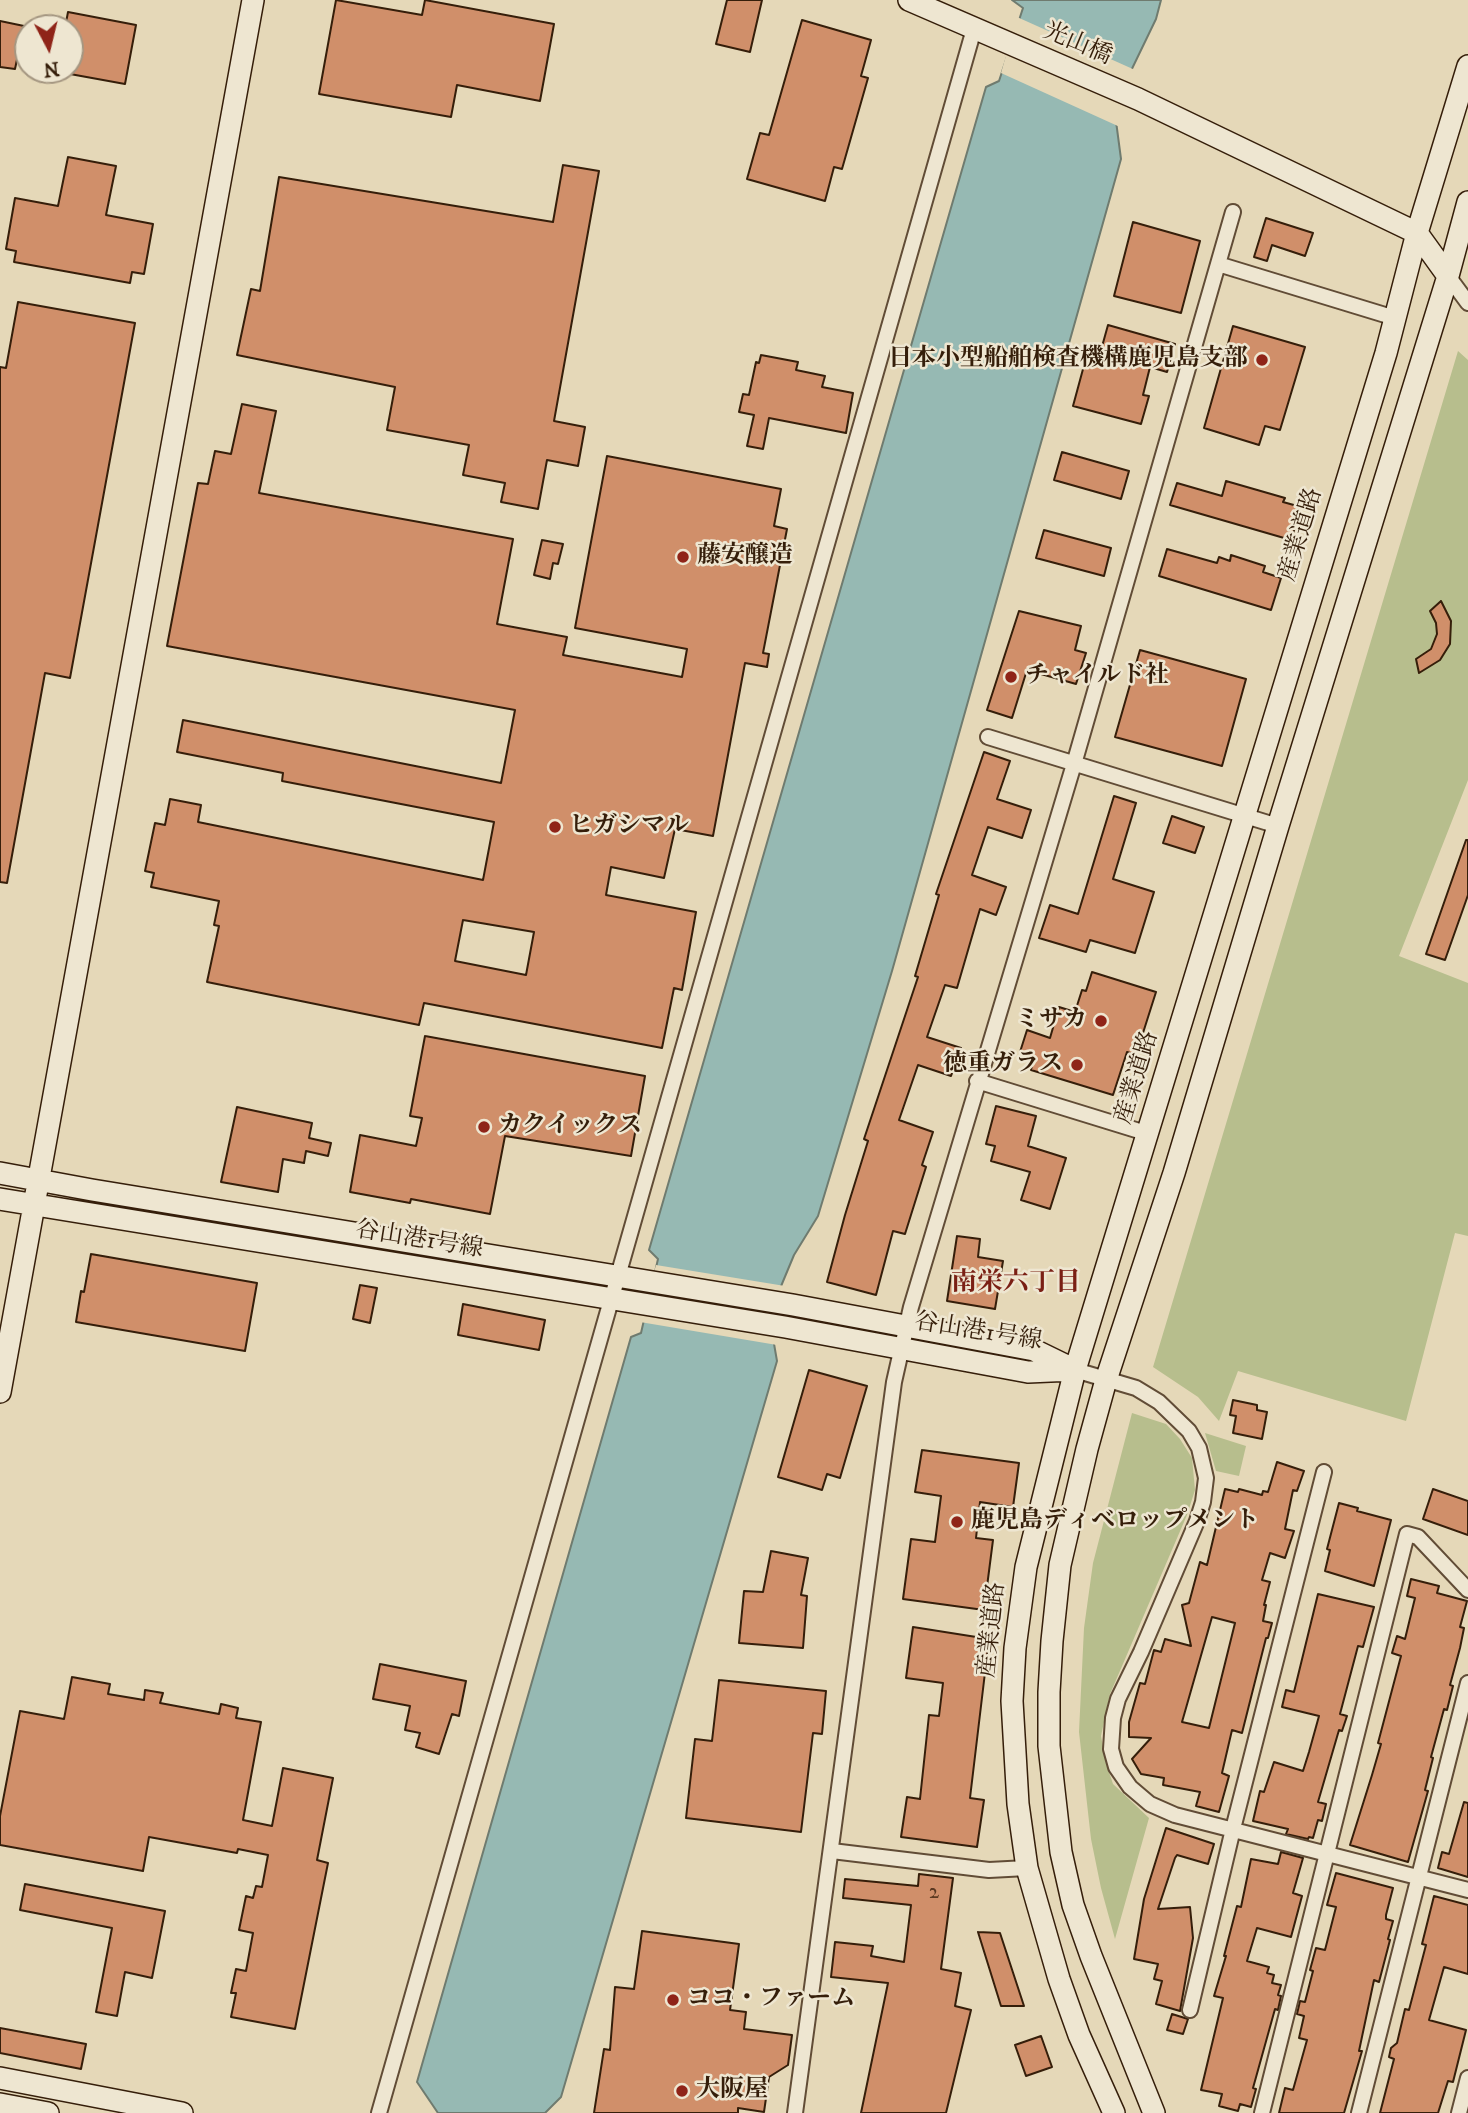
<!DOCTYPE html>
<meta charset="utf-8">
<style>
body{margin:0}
#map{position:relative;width:1468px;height:2113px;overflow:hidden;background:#e5d8b8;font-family:"IM FELL DW Pica",serif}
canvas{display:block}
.north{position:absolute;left:14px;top:14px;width:70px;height:70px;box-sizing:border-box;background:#eee6d1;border:2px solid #a49681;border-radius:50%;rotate:173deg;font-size:19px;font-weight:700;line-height:28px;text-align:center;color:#351e0a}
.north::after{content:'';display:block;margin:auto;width:24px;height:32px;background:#8f2418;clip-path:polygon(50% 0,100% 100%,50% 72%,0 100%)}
</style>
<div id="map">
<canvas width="1468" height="2113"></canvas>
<div class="north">N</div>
</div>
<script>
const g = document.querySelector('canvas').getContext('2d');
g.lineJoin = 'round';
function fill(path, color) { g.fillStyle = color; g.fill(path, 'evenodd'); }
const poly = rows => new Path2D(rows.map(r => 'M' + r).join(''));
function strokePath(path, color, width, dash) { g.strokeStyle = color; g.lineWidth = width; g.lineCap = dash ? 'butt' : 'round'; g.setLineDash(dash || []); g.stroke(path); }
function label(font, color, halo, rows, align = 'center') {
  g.font = font + ' "IM FELL DW Pica","Noto Serif JP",serif'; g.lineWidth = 5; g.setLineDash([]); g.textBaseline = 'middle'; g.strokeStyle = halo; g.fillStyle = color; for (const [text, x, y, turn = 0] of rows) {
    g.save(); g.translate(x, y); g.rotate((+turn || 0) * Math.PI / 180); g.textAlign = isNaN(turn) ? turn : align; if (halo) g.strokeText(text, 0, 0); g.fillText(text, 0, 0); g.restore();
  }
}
const green = poly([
 [1458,351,1468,360,1468,780,1399,956,1468,983,1468,1236,1455,1233,1406,1421,1238,1371,1219,1421,1198,1397,1153,1367],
 [1132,1413,1166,1424,1180,1439,1192,1458,1195,1490,1187,1515,1110,1694,1101,1736,1106,1763,1113,1784,1149,1818,1115,1939,1101,1888,1091,1839,1079,1732,1084,1628,1093,1563],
 [1205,1433,1246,1446,1239,1476,1216,1471]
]);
const water = poly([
 [1012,0,1161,0,1156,19,1114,106,1121,159,892,971,818,1216,794,1255,769,1315,777,1361,561,2097,545,2113,438,2113,417,2082,631,1337,641,1333,658,1259,649,1250,986,87,999,81,1023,8,1012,0]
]);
const pier = poly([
 [1017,17,1135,70,1118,106,1120,127,1001,73],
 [656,1265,785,1286,773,1316,777,1345,640,1322]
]);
const building = poly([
 [336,0,422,15,425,0,554,24,540,101,457,85,451,117,319,94,336,0],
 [727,0,762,0,750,52,716,44,727,0],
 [68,12,136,25,125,84,70,74,70,28,65,28,68,12],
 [802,20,871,40,861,76,868,78,842,169,834,167,825,201,747,179,760,133,769,135,802,20],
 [0,21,24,26,15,69,0,67,0,21],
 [68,157,116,166,106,215,153,224,144,274,132,272,130,283,14,262,16,251,6,249,15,198,58,206,68,157],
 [563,165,599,171,554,421,585,427,578,466,547,460,538,509,501,502,505,483,463,475,469,445,387,430,395,387,237,355,251,289,260,291,279,177,553,222,563,165],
 [1266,218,1313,233,1305,256,1272,245,1267,261,1254,257,1266,218],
 [1133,222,1200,241,1181,313,1114,296,1133,222],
 [18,302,135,323,70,678,45,673,7,883,0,882,0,367,6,368,18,302],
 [1108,325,1175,344,1167,372,1150,367,1143,395,1149,396,1141,424,1073,406,1086,358,1098,361,1108,325],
 [1233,326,1305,347,1280,430,1265,426,1259,445,1204,428,1233,326],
 [761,355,798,362,796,370,825,376,822,387,853,393,846,433,769,418,763,449,747,446,754,415,739,412,743,394,749,395,756,362,759,363,761,355],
 [242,404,276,411,259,493,513,539,497,624,567,637,563,655,682,677,687,649,575,628,607,456,781,489,774,526,787,529,763,653,769,654,767,667,745,663,713,836,675,829,664,878,611,867,606,895,696,912,682,990,674,988,662,1048,424,1003,419,1025,207,982,219,926,214,925,219,901,151,887,154,873,145,871,155,823,165,825,170,799,201,805,198,822,483,880,494,822,282,781,283,773,177,752,183,720,501,783,515,710,167,646,198,483,208,484,215,451,231,454,242,404],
 [463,920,534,932,526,975,455,961,463,920],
 [1062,452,1129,471,1121,499,1054,480,1062,452],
 [1226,481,1285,498,1283,502,1301,507,1291,540,1170,505,1177,483,1222,496,1226,481],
 [1044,530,1111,548,1104,576,1036,558,1044,530],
 [542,540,563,544,558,564,553,563,550,579,534,575,542,540],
 [1167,549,1217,563,1219,557,1230,561,1231,555,1265,566,1263,572,1281,578,1271,610,1159,576,1167,549],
 [1441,601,1451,621,1450,644,1440,660,1419,673,1416,659,1431,649,1437,634,1436,623,1430,611,1441,601],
 [1019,611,1081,626,1075,650,1086,653,1076,684,1027,670,1012,718,987,710,1019,611],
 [1140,650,1246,679,1222,766,1115,737,1140,650],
 [984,752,1010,761,997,799,1031,810,1022,838,988,827,972,875,1006,887,996,915,980,909,957,988,945,985,927,1037,961,1048,951,1076,918,1065,899,1120,933,1132,922,1165,926,1167,905,1234,893,1231,876,1295,827,1282,845,1215,868,1141,864,1139,918,977,915,976,939,895,936,894,984,752],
 [1114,796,1136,803,1113,879,1154,892,1135,953,1090,940,1086,952,1039,938,1050,905,1078,914,1114,796],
 [1172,816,1204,827,1195,853,1163,843,1172,816],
 [1466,840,1468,840,1468,895,1445,960,1426,954,1466,840],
 [1092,972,1156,992,1136,1055,1127,1052,1113,1095,1031,1070,1034,1056,1020,1052,1027,1030,1050,1038,1059,1007,1075,1012,1082,990,1086,991,1092,972],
 [425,1036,645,1076,631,1156,505,1136,490,1214,411,1199,410,1203,350,1192,360,1135,416,1146,422,1118,410,1116,425,1036],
 [996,1106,1036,1116,1028,1146,1066,1158,1050,1209,1021,1200,1030,1172,991,1161,995,1146,986,1144,996,1106],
 [237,1107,312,1123,309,1138,331,1143,328,1156,306,1151,304,1163,283,1159,278,1192,221,1182,237,1107],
 [957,1236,980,1239,978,1257,1003,1261,995,1309,947,1301,957,1236],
 [91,1254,257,1283,245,1351,76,1322,81,1291,84,1292,91,1254],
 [360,1285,377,1288,370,1323,353,1319,360,1285],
 [463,1304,545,1320,539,1350,458,1335,463,1304],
 [809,1370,867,1386,840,1478,827,1474,822,1490,778,1477,809,1370],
 [1233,1400,1257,1405,1257,1410,1267,1412,1262,1439,1233,1433,1236,1416,1230,1415,1233,1400],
 [922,1450,1019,1463,1013,1507,980,1502,976,1538,993,1540,984,1610,903,1599,911,1539,935,1542,941,1496,915,1492,922,1450],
 [1277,1462,1304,1471,1297,1491,1293,1490,1285,1529,1294,1531,1285,1558,1270,1553,1262,1580,1270,1582,1264,1605,1266,1605,1263,1621,1272,1623,1268,1638,1266,1638,1242,1733,1232,1730,1222,1773,1229,1776,1219,1812,1196,1806,1200,1792,1163,1785,1164,1778,1141,1774,1132,1759,1151,1738,1129,1737,1129,1722,1140,1683,1145,1684,1154,1650,1161,1652,1165,1639,1191,1646,1182,1605,1189,1603,1200,1562,1207,1565,1225,1489,1238,1492,1239,1489,1262,1495,1263,1491,1268,1492,1277,1462],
 [1212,1617,1235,1623,1209,1728,1182,1722,1212,1617],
 [1433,1489,1468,1501,1468,1535,1423,1519,1433,1489],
 [1339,1503,1358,1508,1357,1511,1391,1520,1374,1586,1325,1571,1330,1550,1327,1549,1339,1503],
 [771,1551,808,1558,801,1595,807,1596,803,1648,739,1643,744,1591,763,1592,771,1551],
 [1411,1579,1439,1586,1437,1593,1467,1601,1460,1627,1464,1628,1460,1648,1450,1685,1453,1686,1447,1710,1444,1709,1431,1757,1433,1758,1425,1790,1428,1791,1408,1862,1350,1845,1372,1775,1381,1744,1378,1743,1401,1656,1392,1653,1397,1636,1405,1639,1415,1598,1407,1596,1411,1579],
 [1318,1594,1374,1607,1363,1647,1358,1646,1340,1714,1347,1716,1342,1731,1339,1730,1318,1802,1326,1804,1322,1821,1318,1820,1313,1838,1309,1837,1308,1839,1286,1834,1288,1829,1253,1821,1260,1791,1264,1792,1274,1762,1303,1771,1309,1752,1319,1716,1282,1707,1286,1690,1294,1692,1318,1594],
 [913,1627,989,1639,970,1798,984,1800,977,1847,901,1837,907,1797,920,1799,929,1715,939,1716,943,1683,906,1678,913,1627],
 [380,1664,466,1681,459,1716,452,1714,439,1754,416,1747,420,1733,405,1730,410,1706,373,1699,380,1664],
 [72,1677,110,1684,108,1694,144,1700,145,1690,163,1693,160,1703,219,1714,221,1704,238,1708,236,1718,261,1722,243,1820,272,1826,283,1768,333,1778,317,1860,328,1863,295,2029,231,2017,236,1993,231,1993,236,1969,246,1971,253,1933,239,1930,246,1896,253,1898,256,1886,262,1887,268,1855,238,1849,237,1853,149,1837,143,1871,0,1845,0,1816,20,1711,64,1719,72,1677],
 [719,1680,826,1691,822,1734,813,1733,801,1832,686,1818,695,1739,712,1741,719,1680],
 [1464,1802,1468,1803,1468,1877,1438,1868,1442,1852,1449,1854,1464,1802],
 [1166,1828,1214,1844,1208,1864,1177,1855,1175,1858,1158,1909,1190,1907,1193,1938,1180,2011,1156,2004,1162,1981,1154,1979,1158,1964,1134,1959,1144,1899,1166,1828],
 [1281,1852,1303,1858,1293,1893,1302,1896,1291,1937,1257,1928,1247,1961,1269,1967,1267,1973,1274,1975,1272,1983,1281,1985,1278,1995,1281,1996,1278,2010,1275,2009,1253,2088,1256,2089,1251,2107,1240,2104,1238,2111,1219,2106,1222,2094,1201,2090,1223,1998,1214,1996,1226,1956,1224,1956,1237,1906,1241,1907,1251,1859,1278,1864,1281,1852],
 [1336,1873,1393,1888,1386,1915,1386,1919,1393,1921,1388,1939,1390,1940,1379,1982,1374,1980,1359,2051,1362,2051,1344,2113,1279,2113,1285,2088,1293,2090,1307,2040,1299,2038,1304,2016,1297,2014,1300,2001,1305,2002,1313,1971,1310,1970,1316,1948,1325,1950,1336,1907,1327,1905,1336,1873],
 [919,1874,953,1878,941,1969,961,1973,955,2006,971,2010,946,2113,861,2113,888,1983,831,1977,835,1942,873,1946,871,1956,904,1962,911,1905,843,1898,845,1879,918,1886,919,1874],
 [25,1884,165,1911,152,1978,125,1972,117,2016,96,2012,112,1928,20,1910,25,1884],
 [1434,1896,1468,1905,1468,1974,1444,1967,1429,2020,1466,2030,1453,2082,1448,2081,1438,2113,1380,2113,1394,2059,1389,2057,1391,2048,1397,2043,1405,2009,1409,2010,1426,1945,1422,1944,1434,1896],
 [642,1931,739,1944,730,2010,746,2012,744,2029,792,2035,788,2065,769,2077,764,2112,738,2108,738,2113,594,2113,604,2049,610,2050,615,1987,634,1989,642,1931],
 [978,1932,1000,1933,1024,2006,1001,2006,978,1932],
 [1172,2014,1188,2019,1183,2034,1167,2030,1172,2014],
 [0,2028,86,2044,81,2069,0,2053,0,2028],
 [1041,2036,1052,2067,1026,2076,1015,2045,1041,2036]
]);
const street = poly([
 [1218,264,1395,318],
 [1448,276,1468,303],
 [988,737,1278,826],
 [977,1081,1149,1134],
 [1075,1370,1136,1388,1159,1402,1189,1431,1199,1448,1206,1478,1203,1502,1197,1521,1141,1652,1118,1699,1113,1718,1111,1749,1116,1767,1130,1787,1150,1804,1175,1815,1468,1890],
 [832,1851,989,1870,1027,1868],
 [1190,2010,1233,1829,1324,1472],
 [379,2113,974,29],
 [795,2113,894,1382,911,1307,1074,764,1233,212],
 [1262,2113,1407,1534,1418,1537,1468,1590],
 [1359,2113,1468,1683],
 [1459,2113,1468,2078]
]);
const secondary = poly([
 [909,0,1138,99,1417,233,1448,276],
 [0,1173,92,1190,793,1305,1034,1350,1075,1370],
 [0,1199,785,1327,1028,1372,1073,1370],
 [0,1392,253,0],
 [0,2078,182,2113],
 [0,2104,48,2113],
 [1114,2113,1079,2035,1059,1979,1027,1868,1018,1804,1012,1701,1015,1648,1026,1567,1075,1370,1386,353,1417,233,1468,66],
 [1154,2113,1091,1956,1073,1905,1061,1852,1049,1746,1049,1692,1052,1641,1060,1565,1087,1449,1106,1380,1174,1173,1278,826,1448,276,1468,202]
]);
const markers = [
 [1262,360,7,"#8f2418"],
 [683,557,7,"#8f2418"],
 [1011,677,7,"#8f2418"],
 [555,827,7,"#8f2418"],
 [1101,1021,7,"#8f2418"],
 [1077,1065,7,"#8f2418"],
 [484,1127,7,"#8f2418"],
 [957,1522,7,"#8f2418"],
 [673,2000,7,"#8f2418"],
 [682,2091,7,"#8f2418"]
];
const numberNames = [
 ["2",934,1894]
];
const streetNames = [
 ["光山橋",1077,45,23],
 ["産業道路",1302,535,-73],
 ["産業道路",1138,1078,-73],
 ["谷山港1号線",419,1241,9],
 ["谷山港1号線",978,1333,9],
 ["産業道路",993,1630,-84]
];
const poiNames = [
 ["日本小型船舶検査機構鹿児島支部",1248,360,"right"],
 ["藤安醸造",697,557],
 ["チャイルド社",1025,677],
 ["ヒガシマル",569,827],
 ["ミサカ",1087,1021,"right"],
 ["徳重ガラス",1063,1065,"right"],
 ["カクイックス",498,1127],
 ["鹿児島ディベロップメント",971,1522],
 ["ココ・ファーム",687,2000],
 ["大阪屋",696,2091]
];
const neighbourhoodNames = [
 ["南栄六丁目",1016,1285]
];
fill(green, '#b7be8d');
fill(water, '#96b9b3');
strokePath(water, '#6f7b6f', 2);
fill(pier, '#e5d8b8');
fill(building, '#d08f6a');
strokePath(building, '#351e0a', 2);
strokePath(street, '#614c36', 18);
strokePath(secondary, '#351e0a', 24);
strokePath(street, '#eee6d1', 14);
strokePath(secondary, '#eee6d1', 21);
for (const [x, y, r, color] of markers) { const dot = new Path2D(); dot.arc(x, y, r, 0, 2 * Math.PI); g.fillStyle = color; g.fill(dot); strokePath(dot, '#eee6d1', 2.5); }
label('21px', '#5c3a22', null, numberNames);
label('24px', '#351e0a', '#eee6d1', streetNames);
label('bold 24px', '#351e0a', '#eee6d1', poiNames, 'left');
label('bold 26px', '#7a1f14', '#eee6d1', neighbourhoodNames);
</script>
